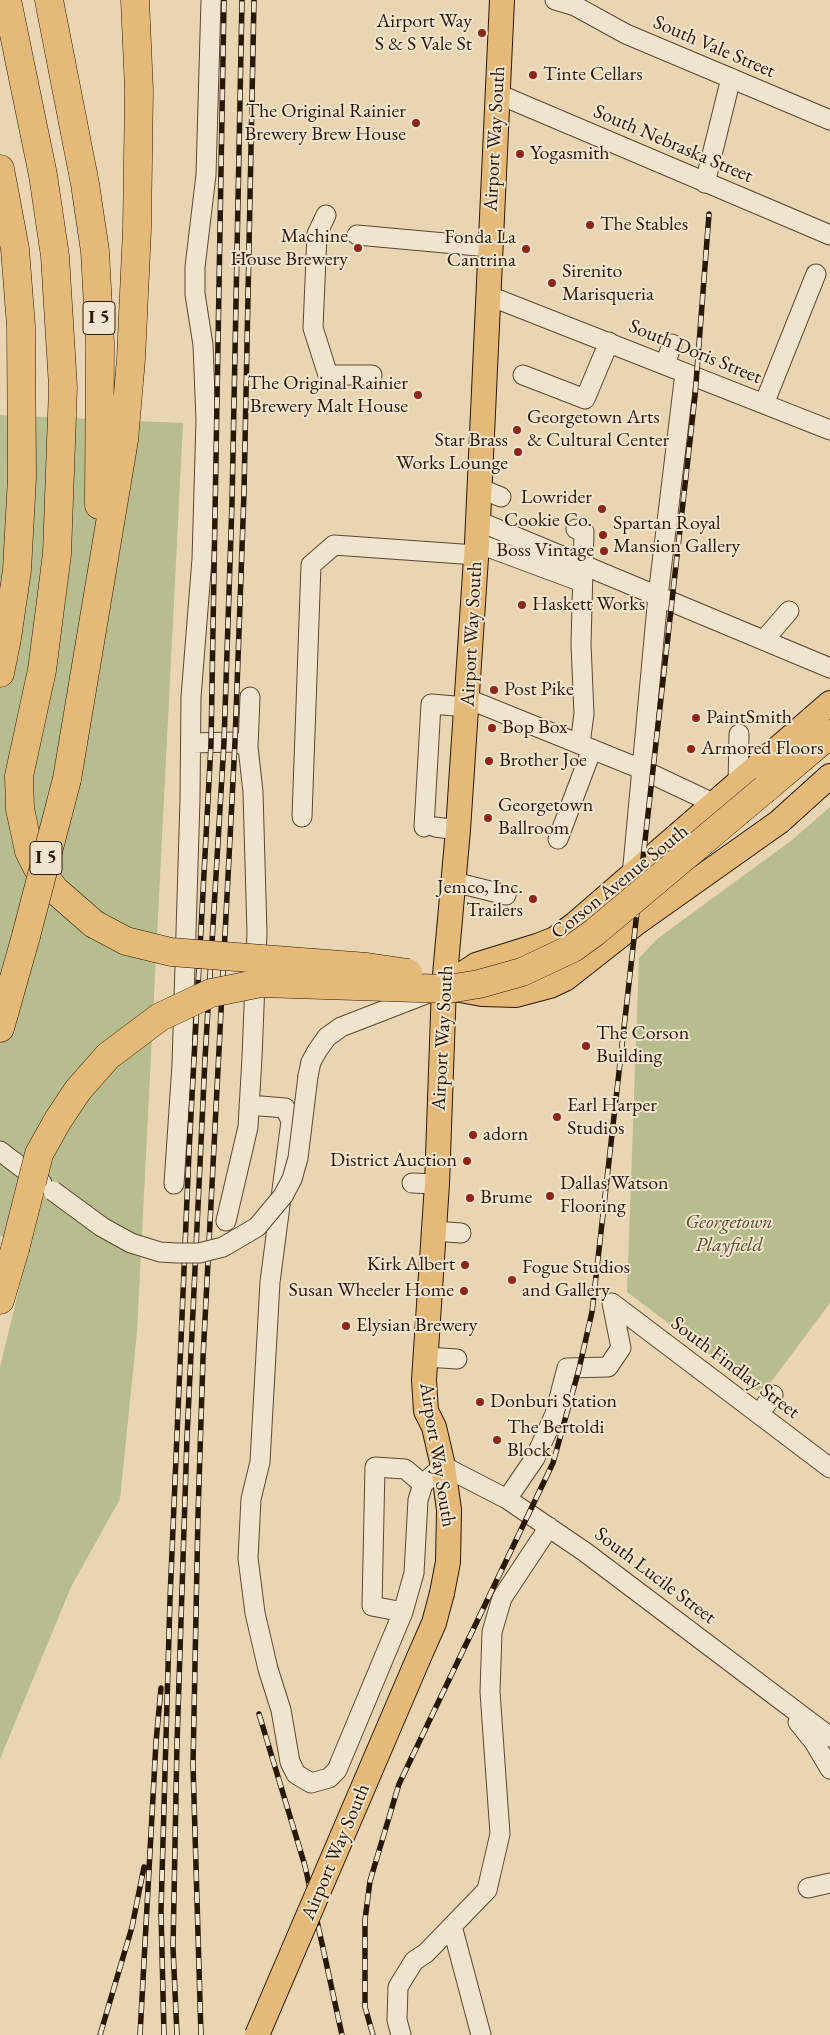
<!DOCTYPE html>
<style>
body{margin:0}
canvas{display:block;background:#ead5b2}
</style>
<canvas width="830" height="2035"></canvas>
<script>
const g = document.querySelector('canvas').getContext('2d');
g.lineJoin = 'round';
function fill(path, color) { g.fillStyle = color; g.fill(path, 'evenodd'); }
const poly = rows => new Path2D(rows.map(r => 'M' + r).join(''));
function strokePath(path, color, width, dash) { g.strokeStyle = color; g.lineWidth = width; g.lineCap = dash ? 'butt' : 'round'; g.setLineDash(dash || []); g.stroke(path); }
function label(font, color, halo, rows, align = 'center') {
  g.font = font + ' "EB Garamond",serif'; g.lineWidth = 4; g.setLineDash([]); g.textBaseline = 'middle'; g.strokeStyle = halo; g.fillStyle = color; for (const [text, x, y, turn = 0] of rows) {
    g.save(); g.translate(x, y); g.rotate((+turn || 0) * Math.PI / 180); g.textAlign = isNaN(turn) ? turn : align; if (halo) g.strokeText(text, 0, 0); g.fillText(text, 0, 0); g.restore();
  }
}
const green = poly([
 [0,415,183,423,137,1332,120,1499,71,1587,0,1759,0,1367,27,1256,0,1235],
 [830,807,830,1303,762,1394,627,1292,639,958,657,939,792,840]
]);
const minor = poly([
 [555,0,575,6,626,34,830,120],
 [498,94,830,235],
 [705,183,731,78],
 [326,215,317,234,313,328,328,375,372,375],
 [357,235,489,247],
 [487,295,830,430],
 [665,365,672,344],
 [523,375,585,399,609,342],
 [764,404,816,274],
 [479,488,501,497],
 [478,521,830,668],
 [576,529,584,532,581,644,584,714,580,744],
 [477,543,582,582],
 [764,640,789,611],
 [468,699,641,769,715,804],
 [191,743,235,742,248,747],
 [738,785,739,734],
 [302,817,311,565,334,545,476,555],
 [424,827,431,704,467,707],
 [435,827,458,830],
 [558,839,592,749],
 [632,876,658,596,685,373],
 [454,882,506,895],
 [308,1076,311,1062,317,1051,327,1037,341,1027,434,991],
 [249,1105,285,1108,291,1121,270,1282,260,1462,251,1499,248,1558,255,1613,268,1669,281,1710,290,1762,296,1774,311,1783,329,1778,337,1770,403,1612,414,1573,418,1500,423,1484,443,1466,507,1499,585,1552,830,1737],
 [0,1151,42,1183],
 [412,1183,437,1184],
 [174,1184,182,1065,190,799,191,697,202,559,206,420,203,345,195,294,195,267,206,175,211,0],
 [226,1221,248,1127,252,1057,257,933,253,792,248,747,250,697],
 [433,1231,461,1233],
 [612,1303,830,1468],
 [426,1357,457,1359],
 [759,1414,773,1395],
 [507,1499,535,1458,555,1414,567,1368,608,1367,621,1348,612,1303],
 [403,1612,372,1606,375,1467,405,1469,423,1484],
 [798,1722,814,1742,830,1769],
 [808,1888,830,1883],
 [452,1926,481,2035],
 [401,2035,397,2020,398,1987,414,1961,426,1953,487,1890,500,1834,490,1692,492,1632,502,1598,549,1527]
]);
const major = poly([
 [444,986,476,965,537,946,555,939,575,924,830,703],
 [460,990,482,994,516,995,550,986,565,979,635,924,779,822,830,776],
 [442,1593,448,1562,449,1510,443,1466,434,1427,426,1411,424,1380,437,1184,444,986,458,830,477,543,502,0]
]);
const highway = poly([
 [7,0,43,175,55,256,63,387,57,554,42,670,19,776,20,809,29,851,37,867,55,890,94,924],
 [49,0,85,184,95,251,100,344,99,505],
 [0,169,15,249,21,326,22,478,17,570,7,638,0,673],
 [67,779,124,440,131,359,137,229,139,90,135,0],
 [765,789,830,734],
 [0,1028,26,936],
 [0,1300,15,1249]
]);
const rail = poly([
 [259,1714,305,1866,342,2035],
 [100,2035,132,1927,144,1867],
 [140,2035,156,1742,161,1688],
 [164,2035,161,1911,170,1599,189,1152,211,744,224,0],
 [177,2035,173,1948,177,1743,187,1437,205,1059,224,742,232,503,242,0],
 [201,2035,193,1765,198,1515,203,1358,235,742,244,493,254,0],
 [373,2035,365,2007,365,1920,370,1881,399,1784,553,1463,579,1369,592,1312,695,396,709,214]
]);
const minorBridge = poly([
 [53,1191,102,1227,131,1243,160,1252,177,1253,199,1253,223,1247,257,1227,283,1196,292,1179,298,1158,308,1076]
]);
const majorBridge = poly([
 [257,2035,419,1657,434,1623,442,1593]
]);
const highwayBridge = poly([
 [94,924,126,941,171,952,367,967,408,973],
 [26,936,67,779],
 [15,1249,39,1154,58,1120,78,1090,108,1056,160,1017,211,993,261,983,449,989,479,984,522,972,573,948,595,932,765,789]
]);
const markers = [
 [482,33,5,"#8f2418"],
 [533,75,5,"#8f2418"],
 [416,123,5,"#8f2418"],
 [520,154,5,"#8f2418"],
 [590,225,5,"#8f2418"],
 [358,248,5,"#8f2418"],
 [526,249,5,"#8f2418"],
 [552,283,5,"#8f2418"],
 [418,395,5,"#8f2418"],
 [517,430,5,"#8f2418"],
 [518,452,5,"#8f2418"],
 [602,509,5,"#8f2418"],
 [603,535,5,"#8f2418"],
 [604,551,5,"#8f2418"],
 [522,605,5,"#8f2418"],
 [494,690,5,"#8f2418"],
 [696,718,5,"#8f2418"],
 [492,728,5,"#8f2418"],
 [691,749,5,"#8f2418"],
 [489,761,5,"#8f2418"],
 [488,818,5,"#8f2418"],
 [533,899,5,"#8f2418"],
 [586,1046,5,"#8f2418"],
 [557,1117,5,"#8f2418"],
 [473,1135,5,"#8f2418"],
 [467,1161,5,"#8f2418"],
 [550,1196,5,"#8f2418"],
 [470,1198,5,"#8f2418"],
 [465,1265,5,"#8f2418"],
 [512,1280,5,"#8f2418"],
 [464,1291,5,"#8f2418"],
 [346,1326,5,"#8f2418"],
 [480,1402,5,"#8f2418"],
 [497,1440,5,"#8f2418"]
];
const shields = [
 [99,318,32],
 [46,858,32]
];
const shieldNames = [
 ["I 5",99,318],
 ["I 5",46,858]
];
const poiNames = [
 ["Airport Way",472,22,"right"],
 ["S & S Vale St",472,45,"right"],
 ["Tinte Cellars",543,75],
 ["The Original Rainier",406,112,"right"],
 ["Brewery Brew House",406,135,"right"],
 ["Yogasmith",530,154],
 ["The Stables",600,225],
 ["Machine",348,237,"right"],
 ["House Brewery",348,260,"right"],
 ["Fonda La",516,238,"right"],
 ["Cantrina",516,261,"right"],
 ["Sirenito",562,272],
 ["Marisqueria",562,295],
 ["The Original Rainier",408,384,"right"],
 ["Brewery Malt House",408,407,"right"],
 ["Georgetown Arts",527,418],
 ["& Cultural Center",527,441],
 ["Star Brass",508,441,"right"],
 ["Works Lounge",508,464,"right"],
 ["Lowrider",592,498,"right"],
 ["Cookie Co.",592,521,"right"],
 ["Spartan Royal",613,524],
 ["Mansion Gallery",613,547],
 ["Boss Vintage",594,551,"right"],
 ["Haskett Works",532,605],
 ["Post Pike",504,690],
 ["PaintSmith",706,718],
 ["Bop Box",502,728],
 ["Armored Floors",701,749],
 ["Brother Joe",499,761],
 ["Georgetown",498,806],
 ["Ballroom",498,829],
 ["Jemco, Inc.",523,888,"right"],
 ["Trailers",523,911,"right"],
 ["The Corson",596,1034],
 ["Building",596,1057],
 ["Earl Harper",567,1106],
 ["Studios",567,1129],
 ["adorn",483,1135],
 ["District Auction",457,1161,"right"],
 ["Dallas Watson",560,1184],
 ["Flooring",560,1207],
 ["Brume",480,1198],
 ["Kirk Albert",455,1265,"right"],
 ["Fogue Studios",522,1268],
 ["and Gallery",522,1291],
 ["Susan Wheeler Home",454,1291,"right"],
 ["Elysian Brewery",356,1326],
 ["Donburi Station",490,1402],
 ["The Bertoldi",507,1428],
 ["Block",507,1451]
];
const streetNames = [
 ["South Vale Street",714,47,23],
 ["Airport Way South",495,139,-87],
 ["South Nebraska Street",673,144,23],
 ["South Doris Street",695,352,22],
 ["Airport Way South",472,634,-87],
 ["Corson Avenue South",620,882,-39],
 ["Airport Way South",443,1038,-87],
 ["South Findlay Street",735,1368,37],
 ["Airport Way South",437,1455,81],
 ["South Lucile Street",655,1576,37],
 ["Airport Way South",336,1852,-67]
];
const parkNames = [
 ["Georgetown",729,1223],
 ["Playfield",729,1246]
];
fill(green, '#b7bd8c');
strokePath(minor, '#5a4732', 21);
strokePath(major, '#2a1807', 26);
strokePath(highway, '#2a1807', 29);
strokePath(minor, '#f1e4cd', 19);
strokePath(major, '#e5ba79', 24);
strokePath(highway, '#e5ba79', 28);
strokePath(rail, '#2a1807', 5.5);
strokePath(rail, '#f1e4cd', 4, [11]);
strokePath(minorBridge, '#5a4732', 21, []);
strokePath(majorBridge, '#2a1807', 26, []);
strokePath(highwayBridge, '#2a1807', 29, []);
strokePath(minorBridge, '#f1e4cd', 19);
strokePath(majorBridge, '#e5ba79', 24);
strokePath(highwayBridge, '#e5ba79', 28);
for (const [x, y, r, color] of markers) { const dot = new Path2D(); dot.arc(x, y, r, 0, 2 * Math.PI); g.fillStyle = color; g.fill(dot); strokePath(dot, '#f1e4cd', 2); }
for (const [x, y, w] of shields) { const box = new Path2D(); box.roundRect(x - w / 2, y - 16.5, w, 33, 4); g.fillStyle = '#f1e4cd'; g.fill(box); strokePath(box, '#2a1807', 1); }
label('bold 19px', '#2a1807', null, shieldNames);
label('20px', '#2a1807', '#f1e4cd', poiNames, 'left');
label('20px', '#2a1807', '#f1e4cd', streetNames);
label('italic 20px', '#544a2f', '#f1e4cd', parkNames);
</script>
